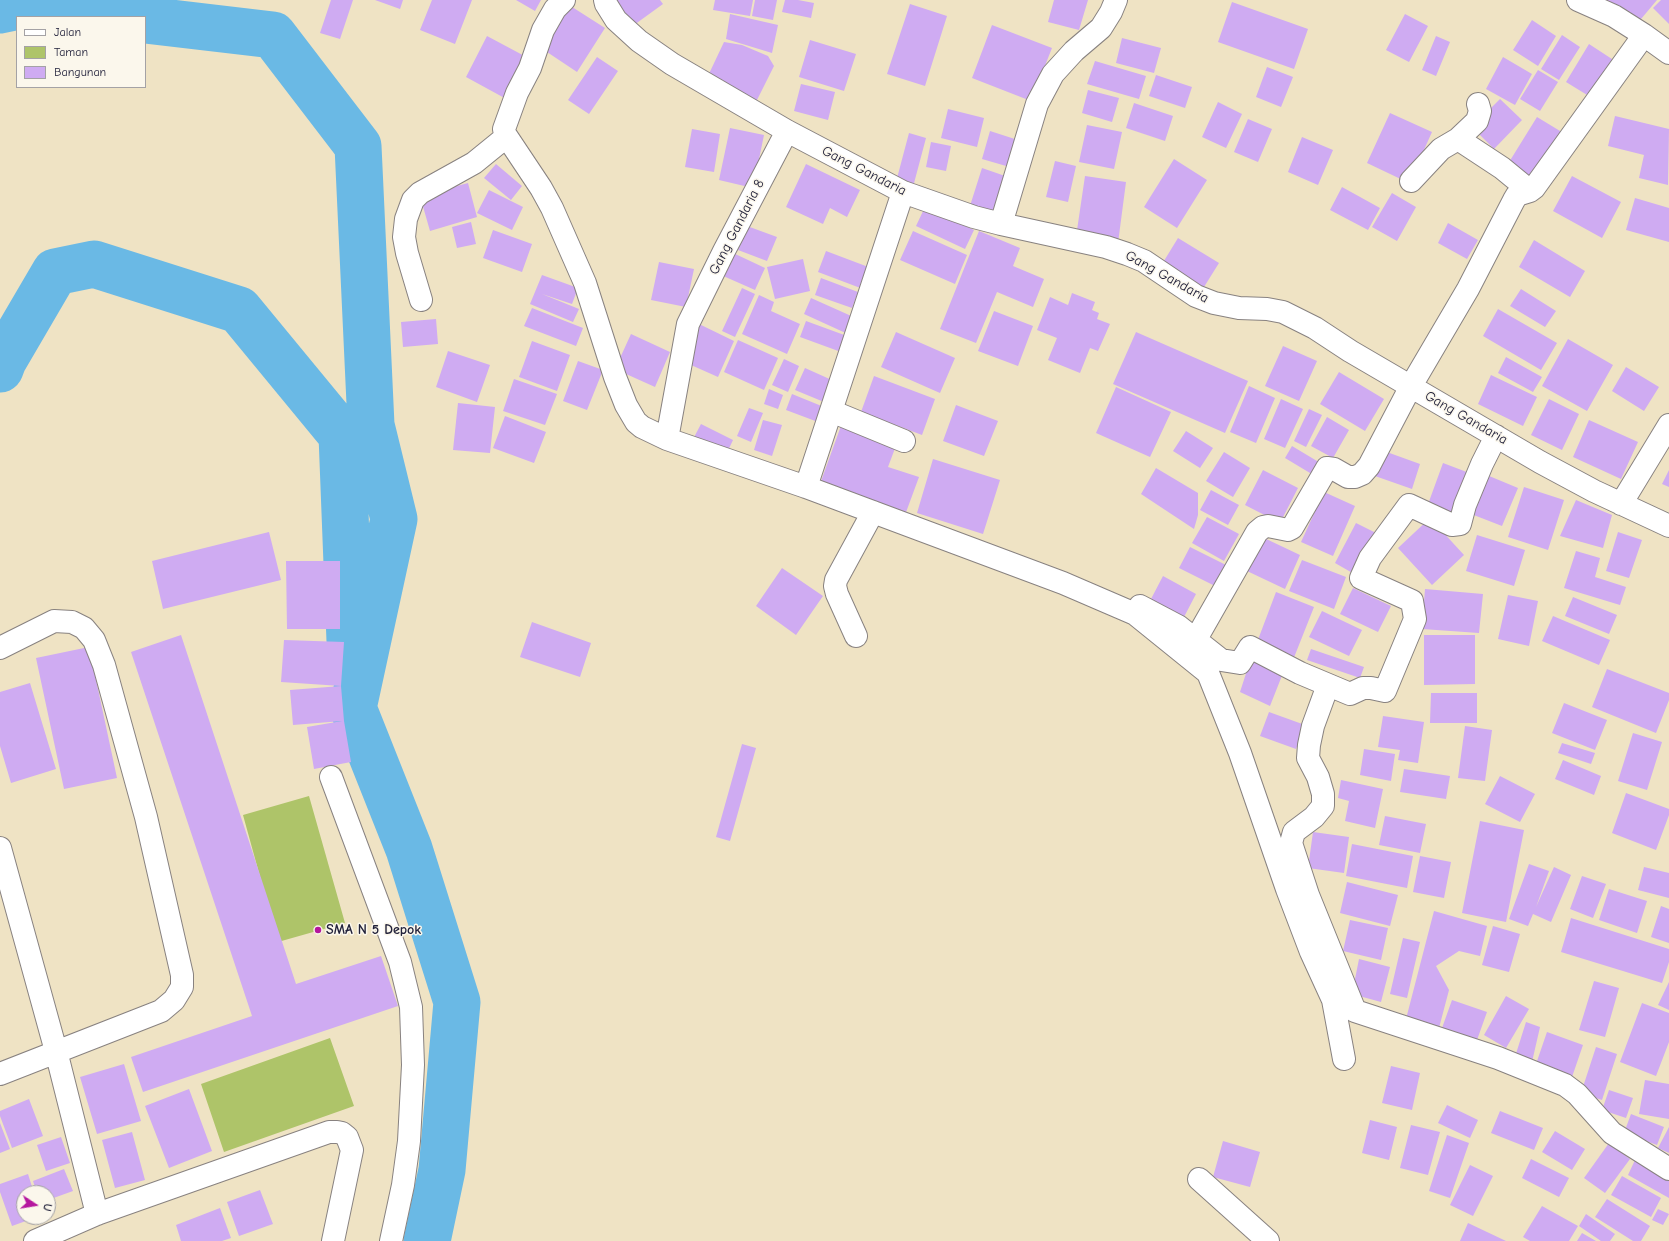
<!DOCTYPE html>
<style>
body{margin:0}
#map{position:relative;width:1669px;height:1241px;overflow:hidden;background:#efe3c4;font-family:"Comic Neue",sans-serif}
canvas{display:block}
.legend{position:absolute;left:16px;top:16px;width:130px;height:72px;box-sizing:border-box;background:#fbf7ec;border:1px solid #a4a2a5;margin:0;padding:5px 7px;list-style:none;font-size:12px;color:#22223b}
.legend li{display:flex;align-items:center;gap:8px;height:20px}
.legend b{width:20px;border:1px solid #a4a2a5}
.north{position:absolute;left:16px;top:1185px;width:40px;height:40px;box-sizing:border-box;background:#fbf7ec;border:1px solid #a4a2a5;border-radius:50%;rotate:102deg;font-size:11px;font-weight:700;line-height:16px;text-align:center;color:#22223b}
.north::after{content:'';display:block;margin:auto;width:14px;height:18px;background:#b5179e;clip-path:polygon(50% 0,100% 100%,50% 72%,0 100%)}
</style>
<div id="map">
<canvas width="1669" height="1241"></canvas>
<ul class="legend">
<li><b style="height:5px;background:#fff"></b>Jalan</li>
<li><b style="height:11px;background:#aec469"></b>Taman</li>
<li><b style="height:11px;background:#cfabf2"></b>Bangunan</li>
</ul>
<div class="north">U</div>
</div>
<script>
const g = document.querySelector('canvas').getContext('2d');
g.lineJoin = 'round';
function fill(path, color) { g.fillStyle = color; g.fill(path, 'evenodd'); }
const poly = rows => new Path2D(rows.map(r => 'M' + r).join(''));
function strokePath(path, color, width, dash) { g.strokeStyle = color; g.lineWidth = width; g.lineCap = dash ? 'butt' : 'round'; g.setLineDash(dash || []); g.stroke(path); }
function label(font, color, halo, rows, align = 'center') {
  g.font = font + ' "Comic Neue",sans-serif'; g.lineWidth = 3; g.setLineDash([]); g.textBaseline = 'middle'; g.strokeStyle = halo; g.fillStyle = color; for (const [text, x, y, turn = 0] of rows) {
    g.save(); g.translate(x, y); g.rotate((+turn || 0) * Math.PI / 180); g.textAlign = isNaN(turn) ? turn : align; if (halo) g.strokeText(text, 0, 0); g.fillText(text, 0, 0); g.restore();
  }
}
const green = poly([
 [309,796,345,923,278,942,243,815],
 [330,1038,354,1106,224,1152,201,1084]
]);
const river = poly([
 [0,10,24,5,122,17],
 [145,20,273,35,358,146,371,425,394,519,353,708,409,849,457,1002,442,1170,427,1241],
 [0,369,3,361,55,272,94,264,239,310,342,435,350,641]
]);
const building = poly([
 [331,0,353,0,340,39,320,33],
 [375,0,403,0,400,9],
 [432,0,472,0,455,44,420,30],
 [516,0,541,0,535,11],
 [616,0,660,0,663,4,634,25],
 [715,0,753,0,750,16,713,10],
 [755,0,777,0,773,20,752,16],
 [785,0,798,0,814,3,811,18,782,12],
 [1054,0,1088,0,1079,30,1048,22],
 [1589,0,1657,0,1636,25],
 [1661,0,1669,0,1669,24,1653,8],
 [1232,2,1308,29,1294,69,1218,42],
 [910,4,947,16,925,86,887,74],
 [569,5,605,28,577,72,541,48],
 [730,14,778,25,772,53,726,39],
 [1405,14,1428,26,1409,62,1386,50],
 [1532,20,1556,36,1538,66,1513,50],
 [992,25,1052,48,1031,101,972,78],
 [1562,35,1580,47,1559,80,1541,69],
 [487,36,532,60,510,101,466,77],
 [1436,36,1450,42,1436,76,1422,70],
 [1122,38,1161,48,1154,73,1116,63],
 [810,40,856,54,844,91,799,77],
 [724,42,742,45,768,56,774,66,756,102,707,78],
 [1589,44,1615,61,1592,98,1566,82],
 [597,57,618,71,589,114,568,100],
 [1503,57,1532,74,1515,105,1486,89],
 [1095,61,1146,76,1139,99,1087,84],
 [1267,67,1293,77,1281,107,1256,97],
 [1538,70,1558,82,1540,111,1520,99],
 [1156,75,1192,87,1185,108,1149,96],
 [801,84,835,92,828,120,794,111],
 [1088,90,1119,98,1112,122,1082,113],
 [1500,99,1522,120,1494,149,1472,127],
 [1218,102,1242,114,1226,148,1202,137],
 [1134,103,1173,116,1165,141,1126,128],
 [948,109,984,118,977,147,941,138],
 [1390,113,1432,132,1409,183,1367,163],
 [1615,116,1669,129,1668,185,1639,178,1644,155,1608,146],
 [1537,117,1565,134,1534,184,1506,167],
 [1248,119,1272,129,1258,162,1234,152],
 [1087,125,1122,132,1114,169,1079,162],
 [730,128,764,135,753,188,719,180],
 [692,129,720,134,714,172,685,167],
 [990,131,1021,141,1013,168,982,159],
 [909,133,926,138,913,187,896,182],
 [1302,137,1333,150,1318,185,1288,172],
 [931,142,951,146,946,171,926,167],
 [1174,159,1207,180,1177,228,1144,207],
 [1055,161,1076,166,1068,202,1046,197],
 [496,164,522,186,511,200,484,178],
 [806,164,860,190,847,217,830,208,823,224,786,207],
 [982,168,1008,177,995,218,969,209],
 [1085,176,1126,182,1118,243,1076,237],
 [1572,176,1621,202,1602,238,1553,211],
 [468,183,477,217,430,231,420,196],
 [1342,187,1380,208,1368,230,1330,210],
 [489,190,523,207,512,230,477,213],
 [1392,193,1416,207,1397,241,1372,227],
 [1635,198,1669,208,1669,242,1626,230],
 [925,207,974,230,965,249,916,226],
 [471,222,476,244,457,248,452,227],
 [1448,223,1478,240,1467,259,1438,243],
 [747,226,777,237,767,261,738,250],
 [493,230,532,244,522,272,483,258],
 [913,231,967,255,955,284,900,260],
 [979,231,1020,248,1013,266,1044,279,1033,307,997,292,976,343,940,329],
 [1178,238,1219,263,1199,295,1159,269],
 [1534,240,1585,271,1570,297,1519,267],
 [826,251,871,268,863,289,818,272],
 [731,252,765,268,755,290,721,275],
 [803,259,810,291,775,299,767,267],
 [659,262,694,269,686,307,651,300],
 [542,275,578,288,572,304,542,294,579,309,573,322,530,304],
 [821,278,858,292,852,308,815,295],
 [742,288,755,294,735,337,722,331],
 [1521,289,1556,311,1545,327,1510,306],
 [1072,293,1095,302,1092,310,1099,313,1097,319,1110,324,1098,351,1090,348,1080,373,1048,360,1057,338,1037,330,1050,297,1068,305],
 [759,295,774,302,771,311,800,324,787,354,742,334],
 [811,298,858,319,850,335,804,314],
 [532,308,583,328,576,346,524,326],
 [1498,309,1557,343,1541,370,1483,336],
 [994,311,1033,326,1018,366,978,351],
 [436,319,438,344,403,347,401,322],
 [806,321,847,336,841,352,800,337],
 [699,324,734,341,718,377,682,361],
 [896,332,955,358,940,393,881,367],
 [1136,332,1248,381,1225,433,1113,384],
 [631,334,670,352,655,387,615,369],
 [1568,339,1613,365,1587,411,1542,386],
 [738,340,778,358,764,390,724,372],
 [532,341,570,355,557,391,519,377],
 [1283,346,1317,361,1299,401,1265,386],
 [448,351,490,365,477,402,436,387],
 [1506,357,1542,377,1533,392,1498,373],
 [784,359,799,366,788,392,772,385],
 [578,361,603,370,587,410,563,401],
 [1626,367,1659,387,1644,411,1612,391],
 [805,368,834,381,824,402,795,390],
 [1339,372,1384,399,1365,431,1320,404],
 [1491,375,1537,397,1523,426,1478,404],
 [874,376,935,399,922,435,861,412],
 [514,379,557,394,545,425,503,411],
 [1249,386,1275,398,1256,443,1230,432],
 [1116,387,1171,412,1150,457,1096,433],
 [769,389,783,395,778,409,764,404],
 [792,394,824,407,818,422,786,410],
 [1281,399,1303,409,1285,448,1264,439],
 [1549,399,1579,414,1562,450,1531,435],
 [458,403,495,407,490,453,453,450],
 [956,405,998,421,984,456,943,441],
 [749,408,763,413,751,442,737,436],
 [1309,409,1322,415,1306,447,1294,441],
 [505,416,546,432,534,463,493,448],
 [1327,417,1349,430,1333,458,1311,446],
 [763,420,782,425,772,456,754,450],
 [1589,420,1638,442,1621,479,1573,457],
 [842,423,897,443,888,467,919,477,905,515,820,484],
 [701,424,733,440,724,459,691,443],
 [1186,431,1213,448,1200,468,1173,451],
 [1292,446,1322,464,1315,476,1285,458],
 [1384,451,1420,464,1412,489,1375,476],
 [1224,452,1250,468,1233,497,1206,481],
 [933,459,1000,480,983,534,917,513],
 [1443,463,1472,474,1457,517,1427,507],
 [1156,468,1198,493,1198,515,1194,529,1141,494],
 [1263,470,1298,488,1280,523,1245,505],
 [1669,470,1669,487,1662,484],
 [1482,473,1518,488,1502,526,1466,512],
 [1524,487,1564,500,1548,550,1508,537],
 [1211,490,1239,505,1228,525,1200,510],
 [1324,492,1355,506,1333,556,1301,542],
 [1576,500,1612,515,1603,548,1560,536],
 [1207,517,1239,534,1224,561,1192,543],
 [1430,518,1464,555,1432,585,1398,548],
 [1356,523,1378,534,1356,575,1335,563],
 [269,532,281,580,163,609,152,561],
 [1618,532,1642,540,1629,578,1606,571],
 [1477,535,1525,550,1514,586,1466,571],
 [1262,537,1300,555,1285,589,1247,571],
 [1190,547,1230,567,1219,588,1179,568],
 [1576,551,1600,558,1595,577,1626,587,1620,605,1564,588],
 [1302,560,1346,577,1334,609,1289,591],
 [286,561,340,561,340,629,287,629],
 [782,568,823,596,796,635,756,606],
 [1163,576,1196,594,1184,617,1151,599],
 [1353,588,1391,606,1378,632,1340,614],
 [1425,589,1483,594,1479,633,1422,629],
 [1276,592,1314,607,1293,660,1256,645],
 [1508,595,1538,601,1529,646,1498,639],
 [1573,597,1617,615,1609,634,1565,616],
 [1322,611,1362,630,1349,656,1309,637],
 [1553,616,1610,640,1599,665,1542,641],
 [532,622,591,643,580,677,520,657],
 [181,635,296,984,381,956,398,1006,143,1092,131,1057,252,1016,131,652],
 [1424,635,1475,635,1475,684,1424,685],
 [284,640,344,642,341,686,281,682],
 [89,647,117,778,64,789,36,658],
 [1311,649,1364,667,1360,678,1307,660],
 [1251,658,1283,673,1270,706,1240,692],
 [1607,669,1669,693,1669,700,1656,733,1592,707],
 [30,683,56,769,11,783,0,746,0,692],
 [341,686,344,721,351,762,314,769,307,727,342,721,293,725,290,690],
 [1431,693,1477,693,1477,723,1430,723],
 [1564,703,1607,720,1595,750,1552,733],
 [1269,712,1305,725,1296,749,1260,736],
 [1383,716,1424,722,1418,763,1398,760,1400,750,1378,747],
 [1465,726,1492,730,1485,781,1458,778],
 [1633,733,1662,742,1647,790,1618,781],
 [1562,743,1595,753,1591,764,1558,753],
 [742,744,756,748,730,841,716,837],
 [1364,749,1395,754,1391,781,1360,775],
 [1563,760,1601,776,1594,795,1555,779],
 [1404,769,1450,776,1446,799,1400,792],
 [1500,776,1535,794,1520,822,1485,804],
 [1341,780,1383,789,1375,828,1345,821,1349,801,1338,798],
 [1626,793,1669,809,1669,815,1656,850,1612,833],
 [1385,816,1426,824,1420,853,1379,845],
 [1480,821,1524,830,1506,922,1462,913],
 [1313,832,1349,837,1344,873,1308,868],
 [1352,844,1413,856,1407,888,1346,876],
 [1420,856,1451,862,1444,898,1413,892],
 [1529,864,1549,871,1536,907,1554,867,1571,875,1551,922,1533,914,1528,926,1509,919],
 [1644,867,1669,873,1669,898,1638,890],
 [1582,876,1606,884,1593,918,1570,909],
 [1347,882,1398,895,1390,926,1340,913],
 [1609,889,1647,901,1637,933,1599,920],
 [1661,906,1669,909,1669,943,1651,937],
 [1434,911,1487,926,1480,956,1459,951,1436,966,1449,990,1439,1028,1406,1019],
 [1571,918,1669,949,1669,962,1662,983,1561,952],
 [1350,920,1388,928,1381,960,1343,951],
 [1493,926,1520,934,1509,972,1482,965],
 [1403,938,1420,942,1407,998,1390,994],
 [1359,959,1390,967,1381,1002,1352,994],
 [1594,981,1619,988,1605,1037,1579,1030],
 [1669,982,1669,1010,1658,1005],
 [1506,996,1529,1009,1506,1048,1484,1035],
 [1452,1000,1487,1012,1477,1040,1442,1028],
 [1642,1003,1669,1013,1669,1042,1656,1076,1620,1062],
 [1526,1022,1540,1027,1532,1062,1514,1060],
 [1547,1032,1583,1045,1572,1077,1536,1064],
 [1596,1047,1617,1054,1602,1100,1581,1093],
 [124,1064,141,1121,97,1134,80,1077],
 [1391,1066,1420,1073,1412,1110,1382,1103],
 [1645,1080,1669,1084,1669,1119,1639,1114],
 [189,1089,212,1151,169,1168,145,1106],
 [1609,1090,1633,1098,1626,1118,1602,1110],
 [29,1099,43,1136,12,1148,0,1116,0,1111],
 [1447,1105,1478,1120,1470,1138,1438,1123],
 [1500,1111,1543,1128,1534,1150,1491,1133],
 [1631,1114,1664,1127,1657,1145,1624,1133],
 [1370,1120,1397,1127,1389,1160,1362,1153],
 [0,1123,10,1149,0,1153],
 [1411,1125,1440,1132,1428,1175,1400,1168],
 [1669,1127,1669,1153,1658,1148],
 [1555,1131,1585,1149,1572,1170,1542,1152],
 [132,1132,145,1180,115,1188,102,1140],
 [1447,1135,1469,1143,1450,1198,1429,1191],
 [61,1137,70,1163,46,1171,37,1145],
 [1223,1141,1260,1152,1250,1187,1213,1177],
 [1609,1143,1630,1159,1605,1193,1584,1178],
 [1531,1159,1569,1178,1559,1197,1522,1178],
 [1635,1160,1669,1180,1669,1198,1628,1175],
 [1470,1165,1493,1176,1473,1216,1450,1205],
 [64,1169,73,1191,48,1200,48,1193,37,1193,33,1181],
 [28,1174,34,1193,24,1193,24,1217,37,1217,12,1226,0,1192,0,1184],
 [1622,1176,1661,1198,1651,1217,1611,1195],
 [260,1190,273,1224,239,1236,227,1202],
 [1607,1199,1650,1226,1641,1241,1633,1241,1595,1217],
 [1542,1206,1578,1226,1569,1241,1530,1241,1523,1237],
 [220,1208,231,1238,222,1241,181,1241,176,1225],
 [1658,1209,1669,1214,1663,1225,1652,1220],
 [1586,1214,1615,1234,1610,1241,1601,1241,1579,1226],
 [1468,1223,1506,1241,1460,1241],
 [1582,1233,1596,1241,1577,1241]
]);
const minor = poly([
 [564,0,555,9,543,30,530,68,517,93,504,129,505,134,541,188,552,208,585,283,615,377,626,405,636,422,642,427,667,439,806,487,1063,583,1135,614,1208,673,1240,753,1287,889,1311,952,1333,1000,1344,1059],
 [605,0,606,4,616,20,639,41,672,64,787,131,903,192,974,217,1001,224,1106,247,1127,254,1144,261,1196,296,1214,303,1239,308,1267,309,1283,312,1315,328,1350,351,1540,462,1594,491,1669,526],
 [1578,0,1614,16,1644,35,1669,53],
 [1478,104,1480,111,1477,121,1458,139,1502,168,1530,191],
 [1411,181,1441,149,1458,139],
 [1001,224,1037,104,1053,74,1074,51,1101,28,1111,12,1116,0],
 [421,300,407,253,404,237,406,219,413,200,420,193,474,163,506,137],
 [831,411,904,441],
 [667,439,688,324,724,251,787,131],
 [806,487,903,192],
 [1621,504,1669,425],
 [1140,606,1178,626,1221,660,1240,663,1250,647,1300,673,1350,694,1363,688,1371,688,1385,691,1415,619,1412,601,1361,578,1370,558,1409,505,1452,525,1460,524,1465,505,1482,464,1496,436],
 [856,636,837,594,835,586,836,580,873,512],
 [1196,639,1257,532,1263,527,1268,526,1288,530,1292,528,1327,468,1334,469,1348,477,1355,477,1362,474,1369,466,1411,386,1468,289,1514,200,1517,195,1530,191,1534,188,1644,35],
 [0,648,54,621,72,622,84,628,94,640,104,665,146,817,182,975,182,987,174,1000,161,1011,0,1074],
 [1328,685,1313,726,1309,745,1308,758,1318,777,1323,794,1323,806,1314,817,1294,832,1291,843,1308,895,1355,1011,1498,1058,1565,1085,1577,1094,1612,1133,1669,1169],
 [331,777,400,962,411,1007,413,1065,409,1141,403,1185,391,1241],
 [0,848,56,1051,97,1214],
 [1199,1179,1268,1241],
 [35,1241,97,1214,329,1132,337,1132,342,1133,347,1137,352,1150,333,1241]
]);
const markers = [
 [318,930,4,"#b5179e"]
];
const streetNames = [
 ["Gang Gandaria",864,171,27],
 ["Gang Gandaria 8",737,227,-63],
 ["Gang Gandaria",1167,277,29],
 ["Gang Gandaria",1466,418,30]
];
const poiNames = [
 ["SMA N 5 Depok",326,930]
];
fill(green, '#aec469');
strokePath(river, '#6ab9e5', 47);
fill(building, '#cfabf2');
strokePath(minor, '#888280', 24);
strokePath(minor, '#fff', 22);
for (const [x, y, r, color] of markers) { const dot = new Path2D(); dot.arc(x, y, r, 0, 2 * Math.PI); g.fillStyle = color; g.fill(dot); strokePath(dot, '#fbf7ec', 1.5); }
label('14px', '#22223b', '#fbf7ec', streetNames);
label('bold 14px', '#22223b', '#fbf7ec', poiNames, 'left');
</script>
